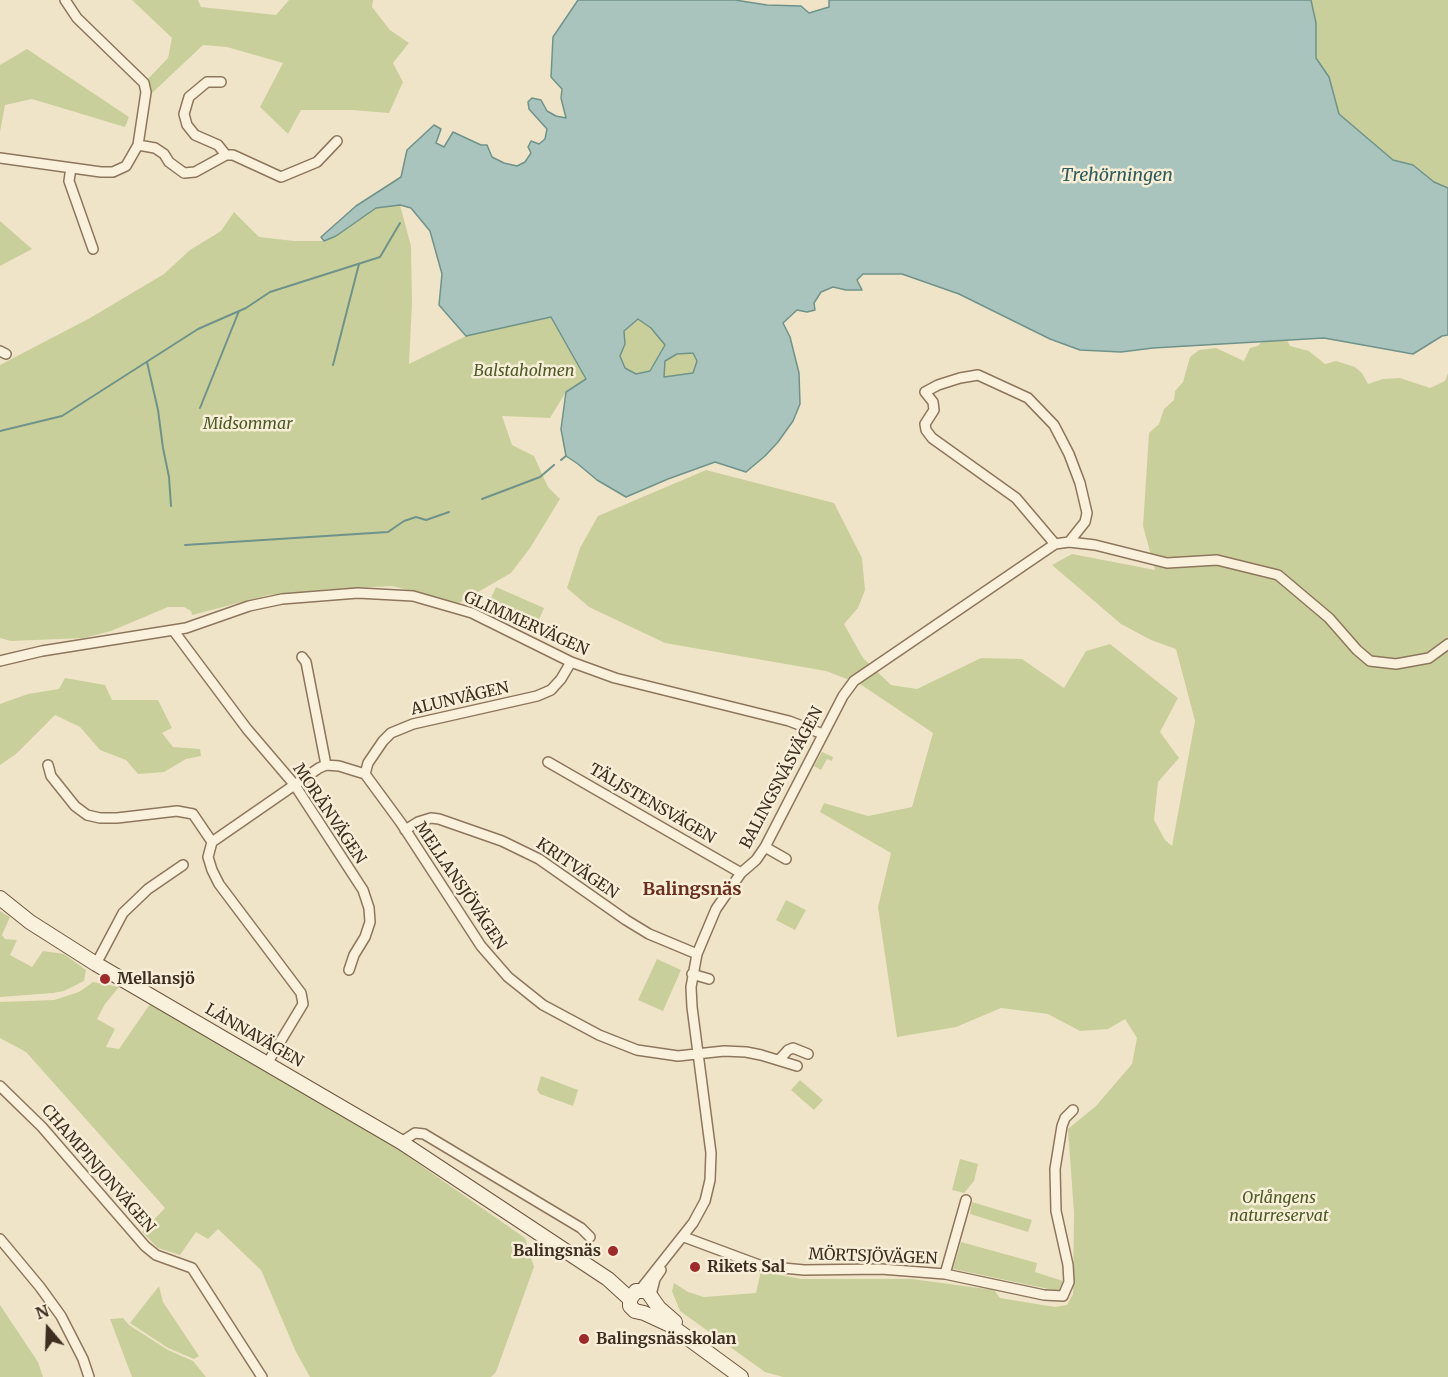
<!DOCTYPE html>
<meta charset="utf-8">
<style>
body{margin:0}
#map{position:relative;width:1448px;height:1377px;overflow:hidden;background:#f0e4c8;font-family:Merriweather,serif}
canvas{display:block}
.north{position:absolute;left:18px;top:1299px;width:60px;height:60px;-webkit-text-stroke:4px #f7eed8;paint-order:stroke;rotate:341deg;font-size:16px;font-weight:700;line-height:24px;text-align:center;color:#3d2e20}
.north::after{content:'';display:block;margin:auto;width:21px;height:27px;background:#3d2e20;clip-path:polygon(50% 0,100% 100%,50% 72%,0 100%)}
</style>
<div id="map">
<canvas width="1448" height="1377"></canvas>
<div class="north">N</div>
</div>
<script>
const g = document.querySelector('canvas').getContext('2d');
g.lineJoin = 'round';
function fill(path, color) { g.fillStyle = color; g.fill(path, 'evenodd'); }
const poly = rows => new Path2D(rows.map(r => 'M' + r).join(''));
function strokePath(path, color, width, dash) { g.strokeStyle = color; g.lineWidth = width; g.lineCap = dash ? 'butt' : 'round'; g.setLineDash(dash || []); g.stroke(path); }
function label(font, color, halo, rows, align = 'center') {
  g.font = font + ' Merriweather,serif'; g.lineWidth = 5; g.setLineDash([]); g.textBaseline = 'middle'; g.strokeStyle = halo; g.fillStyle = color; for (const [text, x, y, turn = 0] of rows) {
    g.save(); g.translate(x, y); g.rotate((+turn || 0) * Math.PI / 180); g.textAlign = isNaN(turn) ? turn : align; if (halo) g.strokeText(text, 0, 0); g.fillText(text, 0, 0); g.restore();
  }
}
const green = poly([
 [132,0,198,0,201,7,276,15,289,0,373,0,372,7,390,30,409,43,393,63,403,82,389,113,352,110,301,110,288,134,260,107,283,63,227,47,203,45,150,95,147,80,168,58,172,38],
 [1311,0,1448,0,1448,188,1434,182,1413,165,1393,160,1339,114,1319,62,1313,52,1316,23],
 [27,49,129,117,125,127,32,99,5,105,0,132,0,65],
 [400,205,411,246,412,303,409,364,466,336,551,317,586,380,566,392,550,418,502,416,512,445,534,456,548,487,560,499,530,548,511,573,459,603,392,586,332,589,269,595,192,615,191,611,184,607,168,607,111,631,84,638,11,641,0,638,0,365,90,318,164,274,190,250,221,231,234,212,259,237,294,241,324,241,336,236,376,208],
 [0,221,32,249,0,266],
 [638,319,651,328,665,345,650,371,636,375,625,368,620,356,625,344,624,331],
 [1287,340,1290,346,1309,351,1325,364,1336,361,1355,367,1362,373,1368,384,1383,379,1400,378,1430,388,1445,381,1448,373,1448,1377,783,1377,765,1372,680,1311,672,1291,674,1283,688,1292,704,1297,756,1293,761,1271,801,1279,912,1279,994,1290,1000,1298,1055,1307,1067,1305,1073,1294,1074,1213,1068,1129,1096,1106,1132,1064,1137,1038,1125,1019,1108,1029,1080,1031,1048,1014,1001,1008,956,1027,897,1037,878,907,891,853,820,812,824,803,868,816,912,807,933,733,860,684,826,671,665,643,589,607,567,588,580,548,598,516,706,470,834,503,862,558,865,590,858,608,844,624,863,658,891,685,917,689,981,658,1022,659,1064,688,1086,651,1110,644,1178,698,1160,732,1179,758,1158,782,1154,820,1165,840,1172,846,1195,721,1176,649,1151,640,1121,624,1052,565,1072,554,1155,570,1143,526,1149,433,1159,424,1164,409,1174,400,1175,391,1183,382,1190,357,1199,350,1216,348,1244,361,1250,348,1258,346,1262,341],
 [692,353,697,361,693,373,664,378,665,361,677,354],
 [496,587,544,608,533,634,484,613],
 [65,678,105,685,112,700,158,700,172,728,162,733,173,747,200,749,201,756,186,759,164,772,138,774,126,760,100,750,80,727,55,715,16,754,0,765,0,704,28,694,59,689],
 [822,752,833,757,832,761,827,759,821,770,814,766],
 [786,900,806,910,795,930,776,920],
 [0,911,10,917,2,935,5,939,17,940,10,955,32,967,43,951,64,954,86,970,84,981,64,991,53,993,0,997],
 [657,959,681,970,663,1011,638,1000],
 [93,982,119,987,105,1004,97,1019,115,1029,106,1047,119,1049,150,1004,347,1114,525,1238,534,1267,496,1372,491,1377,310,1377,296,1352,261,1270,218,1229,208,1239,196,1232,180,1255,158,1248,142,1232,165,1208,26,1052,0,1038,0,1002,54,1000,79,992],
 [541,1076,578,1090,573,1106,540,1094,537,1090],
 [800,1080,823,1100,814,1110,791,1090],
 [960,1159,978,1164,974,1181,964,1193,952,1190],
 [972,1202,1032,1220,1028,1232,970,1214],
 [961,1242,1037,1263,1035,1272,1063,1281,1058,1291,953,1269],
 [159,1286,163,1302,199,1356,194,1359,168,1348,130,1323],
 [0,1305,38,1362,43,1377,0,1377],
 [123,1318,129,1325,168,1350,193,1361,206,1377,132,1377,110,1319]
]);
const water = poly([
 [578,0,735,0,767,5,801,6,809,13,829,7,829,0,1311,0,1316,23,1316,58,1329,77,1339,114,1393,160,1413,165,1434,182,1448,188,1448,335,1442,336,1413,354,1324,338,1153,348,1121,352,1080,350,1050,339,959,294,902,274,863,274,857,280,862,290,846,290,833,287,821,292,814,303,815,310,807,312,797,310,783,323,790,337,799,373,800,404,793,421,778,442,765,456,746,472,715,462,668,479,626,497,597,480,578,464,566,456,561,429,566,392,586,379,551,317,466,336,439,305,442,274,430,231,411,208,400,205,376,208,336,236,324,241,321,237,356,206,401,177,407,150,434,125,441,129,436,143,444,147,453,132,481,145,487,145,492,157,504,163,517,166,525,162,531,153,528,147,531,141,539,144,545,139,547,129,529,109,528,102,532,98,541,100,547,111,556,116,566,118,561,98,562,89,551,77,553,37,578,0],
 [638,319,651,328,665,345,650,371,636,374,625,368,620,356,625,344,624,331,638,319],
 [693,353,697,361,693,373,664,377,665,361,677,354,693,353]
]);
const stream = poly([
 [147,362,158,410,163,448,169,477,171,506],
 [333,365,359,264],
 [200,408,239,311],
 [0,431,62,416,198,329,246,308,270,292,380,257,400,223],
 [561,460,566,456],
 [482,499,540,477,554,465],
 [185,545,388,532,404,521,416,517,426,520,449,512]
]);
const street = poly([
 [138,145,155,148,164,154,169,162,184,173,195,172,226,155,218,145,195,135,187,125,184,114,189,97,207,82,221,82],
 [226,155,233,155,281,177,317,162,337,141],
 [0,158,101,172,113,172,126,166,138,145,146,92,144,83,77,18,65,0],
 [71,168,69,181,93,249],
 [0,351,6,354],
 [1055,544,1016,498,932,438,926,430,925,424,934,410,933,402,925,392,938,385,960,378,978,375,1028,398,1054,425,1069,454,1080,483,1087,513,1085,522,1069,542],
 [173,630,247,729,294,784,363,890,369,908,370,922,365,937,354,955,349,970],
 [302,657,306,662,326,765],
 [0,661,42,651,186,628,249,606,282,599,358,593,413,596,472,613,571,662,615,678,789,721,823,734],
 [548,762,741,873],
 [48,765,51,776,75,806,87,815,100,818,117,818,177,811,193,814,212,842,208,857,212,870,219,884,301,993,303,1004,268,1062],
 [365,774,368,763,383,741,391,733,413,724,537,696,551,690,561,679,571,662],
 [405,830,418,822,431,818,439,819,502,841,539,859,626,920,649,934,697,954],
 [212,842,319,768,326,765,339,766,365,774,401,823,481,946,508,977,543,1005,599,1035,637,1050,678,1056,724,1051,746,1052,761,1055,797,1066],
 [765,847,786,859],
 [96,964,123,913,148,889,183,865],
 [692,974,709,979],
 [779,1060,788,1050,793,1048,808,1054],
 [0,1086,42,1127,145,1246,156,1255,192,1268,262,1377],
 [401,1142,415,1133,424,1134,581,1228,590,1237],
 [684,1237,762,1266,804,1270,881,1269,945,1274,1044,1295,1063,1296,1069,1282,1068,1265,1056,1211,1055,1169,1062,1126,1065,1118,1073,1110],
 [0,1239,40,1287,61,1316,83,1359,89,1377],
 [945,1274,966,1200],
 [640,1290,693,1223,705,1201,710,1180,711,1153,692,1007,691,987,697,954,716,909,741,873,756,860,765,847,843,696,854,681,1055,544,1069,542,1095,545,1167,563,1217,560,1278,575,1329,618,1357,650,1370,661,1396,664,1429,658,1448,644],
 [651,1295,655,1279,661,1270]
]);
const secondary = poly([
 [0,898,30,922,96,964,401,1142,608,1279,630,1299,630,1306,635,1311,644,1313,670,1325,741,1377],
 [630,1299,636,1291,647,1291,659,1308,675,1322]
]);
const markers = [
 [105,979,6,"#9e2a2b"],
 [613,1251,6,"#9e2a2b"],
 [695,1267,6,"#9e2a2b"],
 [584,1339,6,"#9e2a2b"]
];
const parkNames = [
 ["Balstaholmen",524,371],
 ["Midsommar",248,424],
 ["Orlångens",1279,1198],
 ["naturreservat",1279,1216]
];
const streetNames = [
 ["GLIMMERVÄGEN",526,624,24],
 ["ALUNVÄGEN",460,699,-13],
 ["BALINGSNÄSVÄGEN",782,778,-62],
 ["TÄLJSTENSVÄGEN",652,804,30],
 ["MORÄNVÄGEN",329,814,56],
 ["KRITVÄGEN",577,869,34],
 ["MELLANSJÖVÄGEN",460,886,56],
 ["LÄNNAVÄGEN",254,1036,30],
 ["CHAMPINJONVÄGEN",98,1169,49],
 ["MÖRTSJÖVÄGEN",873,1257,2]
];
const poiNames = [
 ["Mellansjö",117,979],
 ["Balingsnäs",601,1251,"right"],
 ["Rikets Sal",707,1267],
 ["Balingsnässkolan",596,1339]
];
const waterNames = [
 ["Trehörningen",1117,176]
];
const neighbourhoodNames = [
 ["Balingsnäs",692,890]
];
fill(green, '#c9cf9b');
fill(water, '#a9c4bc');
strokePath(water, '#6f938a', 1.5);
strokePath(stream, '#6f938a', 2);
strokePath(street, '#8d765c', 12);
strokePath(secondary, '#6f573f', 16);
strokePath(street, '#faf1dc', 9);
strokePath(secondary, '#faf1dc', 14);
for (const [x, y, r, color] of markers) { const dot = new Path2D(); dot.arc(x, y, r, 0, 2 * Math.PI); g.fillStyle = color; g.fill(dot); strokePath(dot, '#f7eed8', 2); }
label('italic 16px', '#4d5a26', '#f7eed8', parkNames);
label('16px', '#3d2e20', '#f7eed8', streetNames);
label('bold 16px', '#3d2e20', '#f7eed8', poiNames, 'left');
label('italic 18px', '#2f5d5a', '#f7eed8', waterNames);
label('bold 18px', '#6b2e1e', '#f7eed8', neighbourhoodNames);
</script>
